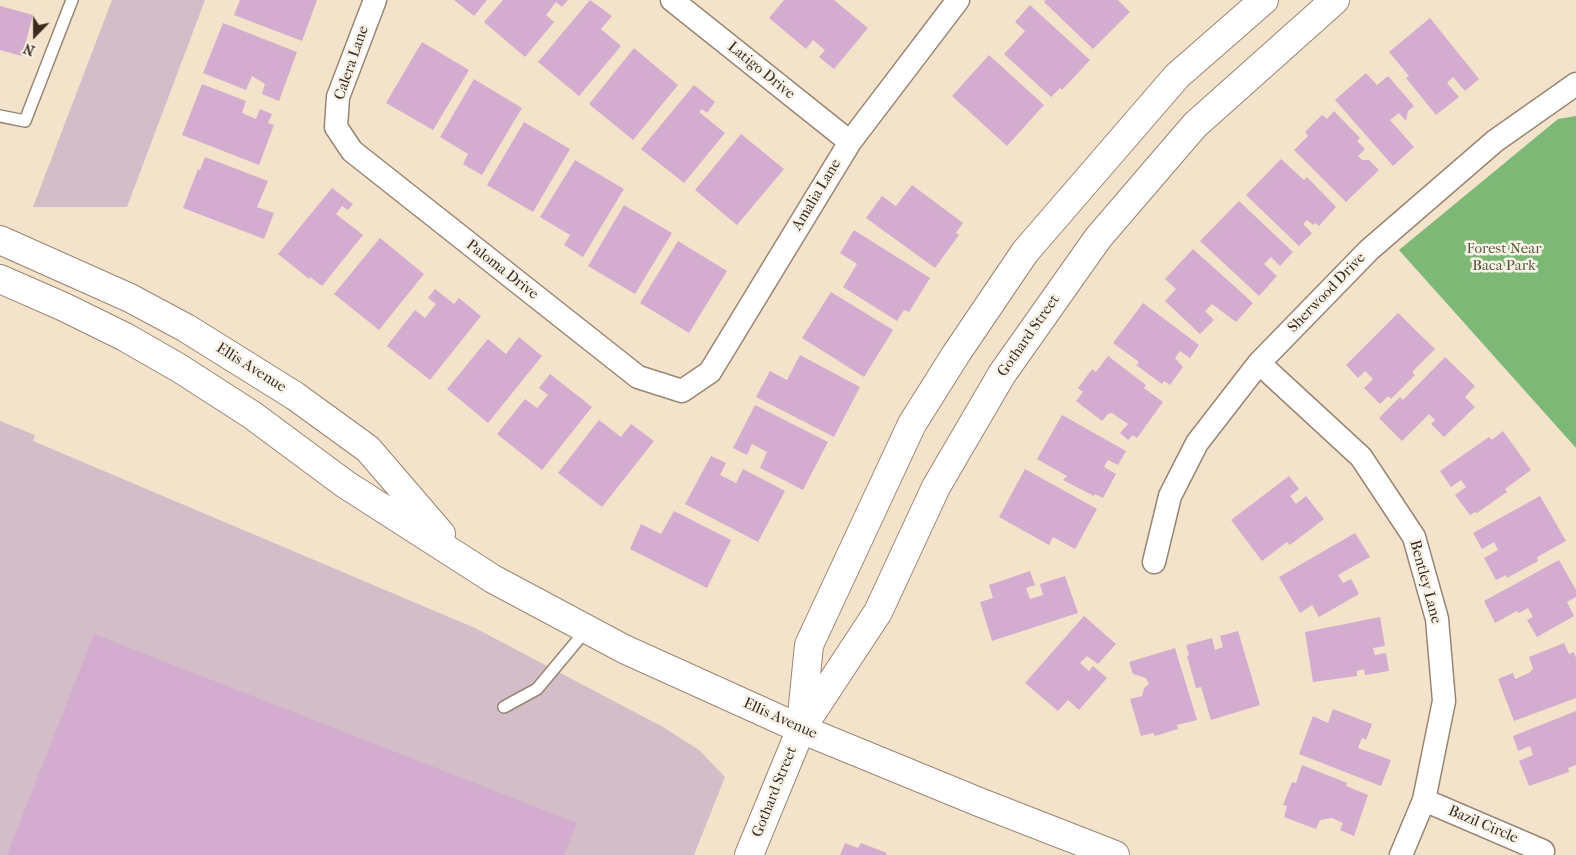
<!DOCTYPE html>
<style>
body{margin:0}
#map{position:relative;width:1576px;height:855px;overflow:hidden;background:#f4e3cb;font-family:"IM FELL French Canon",serif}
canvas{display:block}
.north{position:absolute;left:10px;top:10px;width:50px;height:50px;-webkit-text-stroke:4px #f7f3e8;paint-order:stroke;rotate:202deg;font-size:14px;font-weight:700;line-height:20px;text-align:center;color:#3b2a1e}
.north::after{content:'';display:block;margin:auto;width:18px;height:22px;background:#3b2a1e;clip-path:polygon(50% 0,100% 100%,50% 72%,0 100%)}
</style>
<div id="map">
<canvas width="1576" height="855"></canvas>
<div class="north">N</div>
</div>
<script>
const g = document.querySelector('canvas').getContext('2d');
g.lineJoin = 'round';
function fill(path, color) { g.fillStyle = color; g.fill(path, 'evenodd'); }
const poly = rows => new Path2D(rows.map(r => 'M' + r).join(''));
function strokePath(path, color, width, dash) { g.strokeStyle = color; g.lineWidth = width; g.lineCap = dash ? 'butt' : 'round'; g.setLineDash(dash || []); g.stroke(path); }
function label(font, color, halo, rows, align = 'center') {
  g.font = font + ' "IM FELL French Canon",serif'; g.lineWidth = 5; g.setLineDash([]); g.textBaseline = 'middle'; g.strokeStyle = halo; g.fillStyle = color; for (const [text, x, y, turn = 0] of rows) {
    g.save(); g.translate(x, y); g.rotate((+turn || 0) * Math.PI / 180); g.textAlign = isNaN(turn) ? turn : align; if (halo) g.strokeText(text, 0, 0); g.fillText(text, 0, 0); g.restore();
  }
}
const industrial = poly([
 [112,0,205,0,127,207,33,207],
 [0,421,35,435,33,441,475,628,663,727,699,750,725,777,694,855,0,855]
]);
const forest = poly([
 [1576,116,1576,448,1399,250,1558,119]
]);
const building = poly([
 [240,0,317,0,302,41,234,15],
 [454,0,487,0,474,16],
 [503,0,568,0,562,7,556,2,546,15,554,22,525,57,484,22],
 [590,0,612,16,601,29,621,46,579,96,538,62],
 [784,0,834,0,868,28,834,69,819,57,825,50,813,40,806,49,769,18],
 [1046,0,1118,0,1130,12,1093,49,1044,2],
 [1030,5,1090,60,1062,90,1060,88,1051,97,1004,54,1025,31,1015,22],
 [0,6,33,15,22,56,0,50],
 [1430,18,1479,79,1465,91,1453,77,1447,83,1459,97,1436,115,1406,78,1409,76,1389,52],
 [223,23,297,52,279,101,262,94,265,84,252,76,246,90,203,73],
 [422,42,469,70,433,130,386,103],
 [634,48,678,85,633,140,589,104],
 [989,55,1044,105,1007,146,952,96],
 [1366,73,1377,85,1388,76,1414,106,1408,111,1406,121,1399,113,1390,120,1414,147,1393,166,1335,100],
 [474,79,522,108,482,175,463,164,468,154,440,137],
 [202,84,246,101,242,113,256,119,260,109,272,114,268,123,274,125,259,165,182,135],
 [694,85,715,102,707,113,702,109,699,112,725,133,684,183,641,149],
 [1334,111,1360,138,1357,141,1365,149,1358,156,1362,160,1369,160,1379,170,1346,202,1294,150,1308,136,1305,132,1322,115,1327,119],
 [524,122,570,149,533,212,487,185],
 [741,134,784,169,737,225,695,190],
 [205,157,268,181,257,207,274,213,264,239,183,208,198,169,200,170],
 [1281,159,1304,180,1307,177,1336,207,1319,226,1315,223,1313,225,1307,220,1303,224,1312,233,1299,246,1246,195],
 [575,160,624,189,583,257,564,245,570,235,540,217],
 [912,185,963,223,956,233,959,235,935,268,866,218,882,196,896,206],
 [332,188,353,204,348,210,342,206,336,214,363,235,322,286,310,277,309,279,278,254],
 [1239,201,1293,252,1280,266,1271,257,1264,264,1277,276,1259,296,1200,241],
 [624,205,672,233,635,294,588,266],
 [854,230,930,278,909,312,904,310,897,321,843,287,857,264,840,253],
 [380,238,424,274,379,330,334,294],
 [678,241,727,271,689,333,640,303],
 [1193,249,1253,303,1236,322,1212,304,1205,311,1214,320,1200,334,1165,301,1176,289,1165,279],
 [435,289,454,304,459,298,481,316,430,380,387,346,415,310,425,318,436,304,428,298],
 [831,292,893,330,864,377,802,338],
 [1143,303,1199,345,1190,358,1180,351,1175,358,1183,367,1170,385,1164,381,1162,384,1136,365,1139,362,1113,343],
 [1398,313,1435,349,1412,372,1415,375,1391,399,1388,396,1380,404,1364,388,1373,379,1365,371,1358,378,1346,365],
 [519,337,542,356,488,423,447,389,488,339,506,354],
 [800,355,860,387,834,437,756,397,770,371,787,380],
 [1108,356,1146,385,1144,388,1163,402,1137,438,1133,435,1128,440,1120,433,1128,424,1112,413,1108,414,1102,421,1076,401,1083,392,1078,388,1092,369,1096,372],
 [1445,357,1475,386,1465,397,1475,407,1444,437,1431,424,1435,420,1429,414,1402,441,1379,418,1400,397,1403,400],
 [550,374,592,407,542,470,497,434,525,399,537,408,548,395,539,388],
 [755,405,828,442,803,490,760,468,767,452,752,444,747,455,733,448],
 [1062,415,1126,451,1118,465,1108,460,1104,467,1116,474,1103,498,1095,494,1094,496,1063,480,1067,476,1037,459],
 [599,420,621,437,631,424,654,441,602,507,558,473],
 [1503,431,1531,470,1505,489,1507,492,1477,513,1475,512,1470,515,1455,495,1466,487,1461,480,1451,487,1440,471,1489,437,1492,440],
 [711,456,726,463,720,475,736,483,743,469,785,491,758,542,685,504],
 [1025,469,1097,509,1075,549,1053,537,1049,545,999,517],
 [1289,476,1299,489,1290,496,1296,504,1306,496,1324,519,1290,545,1287,542,1262,561,1231,520],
 [1540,496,1566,541,1537,557,1538,561,1507,578,1506,575,1496,580,1484,558,1498,550,1494,542,1482,549,1473,533],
 [674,511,731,540,707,588,630,549,641,524,661,534],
 [1355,533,1370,557,1338,575,1343,583,1351,579,1359,594,1319,617,1312,605,1300,613,1279,577],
 [1559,560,1576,590,1576,597,1567,602,1574,616,1537,637,1527,620,1533,617,1528,608,1519,613,1517,611,1495,623,1484,601],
 [1030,571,1035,585,1026,588,1030,599,1043,595,1040,584,1065,576,1078,613,992,641,980,602,993,598,989,585],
 [1084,616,1116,644,1098,664,1087,656,1080,663,1089,671,1093,666,1107,678,1079,710,1068,700,1058,711,1025,683],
 [1380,617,1385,646,1373,648,1375,655,1386,653,1389,671,1365,675,1364,669,1357,671,1357,676,1313,682,1305,632],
 [1238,631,1260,705,1211,720,1201,687,1196,688,1187,656,1189,655,1186,645,1212,638,1215,650,1223,647,1220,636],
 [94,634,577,823,564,855,7,855],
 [1564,643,1569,654,1574,652,1576,658,1576,698,1514,721,1498,679,1513,673,1515,679,1529,673,1533,669,1529,657],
 [1175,648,1197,720,1177,725,1178,729,1155,736,1153,733,1141,736,1130,699,1142,696,1144,688,1149,684,1146,678,1133,674,1129,662],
 [1333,709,1372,724,1366,740,1362,738,1358,748,1391,760,1381,786,1299,754,1313,716,1328,723],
 [1576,711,1576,765,1568,768,1569,772,1529,786,1519,761,1533,755,1530,746,1518,751,1513,736],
 [1302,765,1347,783,1346,786,1368,795,1354,836,1340,830,1343,823,1332,818,1320,820,1316,829,1284,817,1287,806,1283,805,1292,782,1296,783],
 [845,843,858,848,861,843,887,853,886,855,840,855]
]);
const service = poly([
 [0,116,25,121,72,0],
 [504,707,537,689,587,629]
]);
const minor = poly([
 [375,0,338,97,336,127,352,151,638,377,682,391,710,372,850,142,958,0],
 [672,0,850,142],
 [1259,363,1361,457,1414,537,1437,619,1444,701,1424,800,1401,855],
 [1154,562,1170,496,1197,443,1259,363,1369,250,1495,141,1576,84],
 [1424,800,1543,851]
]);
const tertiary = poly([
 [0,240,130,298,186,328,295,396,368,449,441,534],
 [0,279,64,307,125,337,179,368,252,415,345,484,493,579,624,649,801,729,979,802,1115,855],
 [801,725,809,645,912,424,956,354,1025,252,1177,76,1264,0],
 [749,855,801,729,878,612,936,487,1002,374,1098,238,1195,125,1335,0]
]);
const streetNames = [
 ["Calera Lane",352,63,-71],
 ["Latigo Drive",761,71,39],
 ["Amalia Lane",817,195,-59],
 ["Paloma Drive",502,270,38],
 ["Sherwood Drive",1327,293,-46],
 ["Gothard Street",1029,336,-55],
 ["Ellis Avenue",251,368,32],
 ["Bentley Lane",1425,582,75],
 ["Ellis Avenue",780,719,24],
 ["Gothard Street",775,792,-68],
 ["Bazil Circle",1483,825,23]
];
const parkNames = [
 ["Forest Near",1504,249],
 ["Baca Park",1504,266]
];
fill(industrial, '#d2bdc8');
fill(forest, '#7eb877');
fill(building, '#d4acd0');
strokePath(service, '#988674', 14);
strokePath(minor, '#988674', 25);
strokePath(tertiary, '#988674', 30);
strokePath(service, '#fff', 11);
strokePath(minor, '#fff', 22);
strokePath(tertiary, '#fff', 28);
label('15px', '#3b2a1e', '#f7f3e8', streetNames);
label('15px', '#545639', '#f7f3e8', parkNames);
</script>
